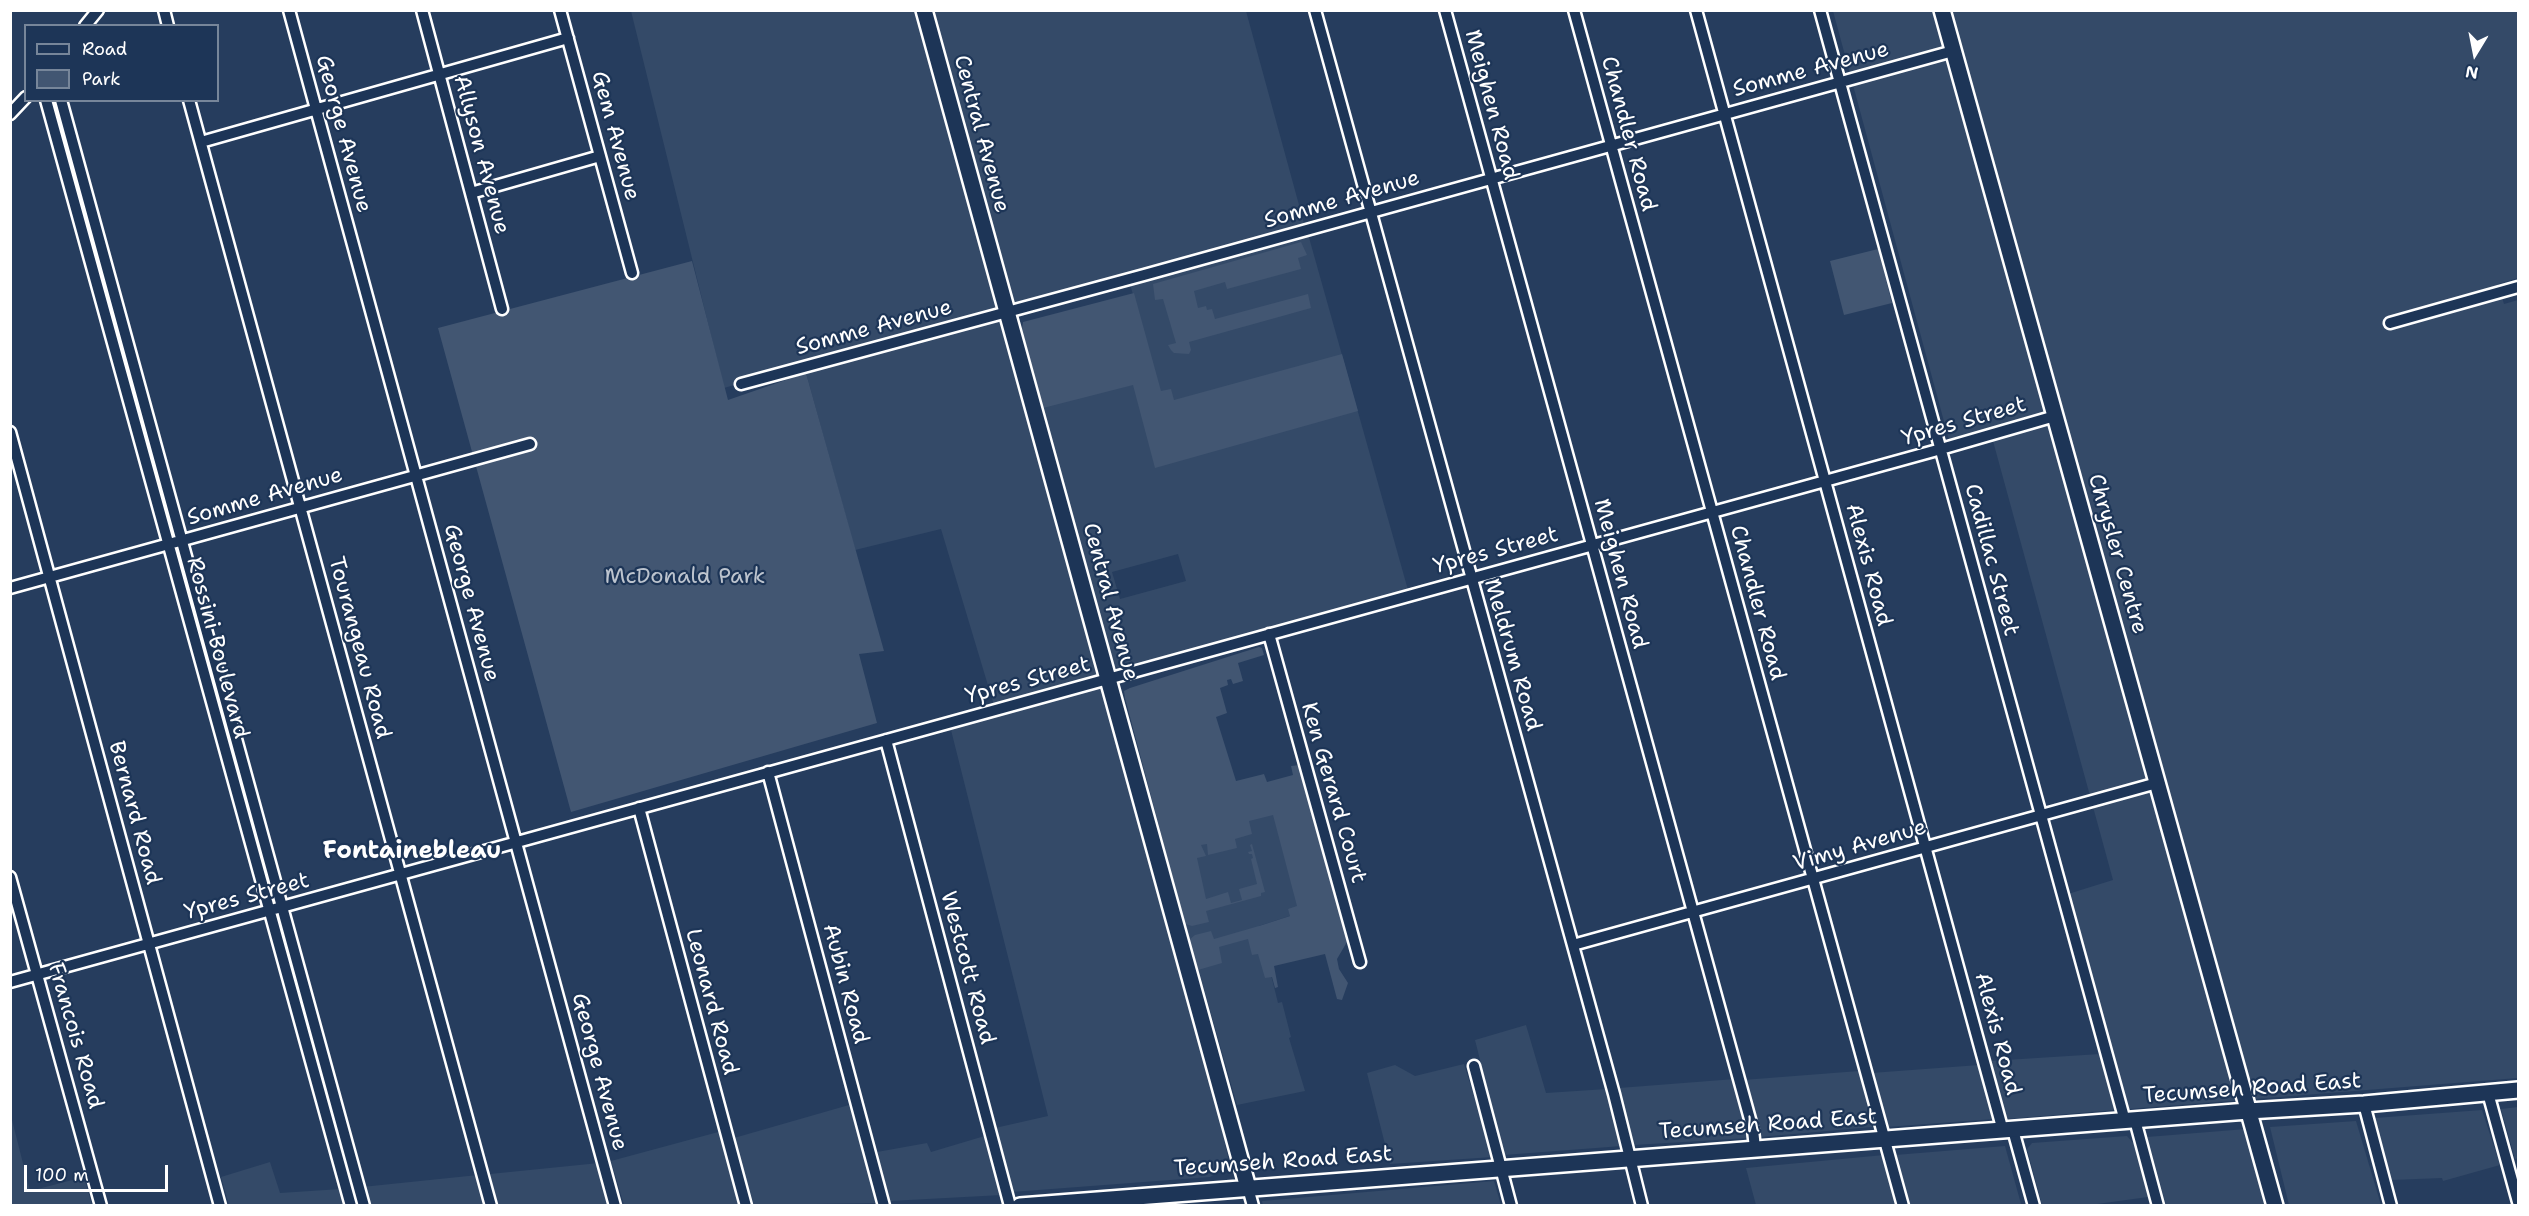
<!DOCTYPE html>
<style>
body{margin:0}
#map{position:relative;width:2529px;height:1216px;overflow:hidden;background:#263d5e;font-family:"Shantell Sans",sans-serif}
canvas{display:block}
.frame{position:absolute;inset:0;border:12px solid #fff;pointer-events:none}
.legend{position:absolute;left:24px;top:24px;width:195px;height:78px;box-sizing:border-box;background:#1d3557;border:2px solid #77869a;margin:0;padding:8px 10px;list-style:none;font-size:18px;color:#fff}
.legend li{display:flex;align-items:center;gap:12px;height:30px}
.legend b{width:30px;border:2px solid #77869a}
.north{position:absolute;left:2445px;top:24px;width:60px;height:60px;-webkit-text-stroke:4px #1d3557;paint-order:stroke;rotate:190deg;font-size:16px;font-weight:700;line-height:24px;text-align:center;color:#fff}
.north::after{content:'';display:block;margin:auto;width:21px;height:27px;background:#fff;clip-path:polygon(50% 0,100% 100%,50% 72%,0 100%)}
.scale{position:absolute;left:24px;top:1165px;width:144px;height:27px;box-sizing:border-box;border:3px solid #fff;border-top:0;padding-left:8px;font-size:18px;line-height:21px;white-space:nowrap;color:#fff;-webkit-text-stroke:4px #1d3557;paint-order:stroke}
</style>
<div id="map">
<canvas width="2529" height="1216"></canvas>
<div class="frame"></div>
<ul class="legend">
<li><b style="height:8px;background:#1d3557"></b>Road</li>
<li><b style="height:16px;background:#425672"></b>Park</li>
</ul>
<div class="north">N</div>
<div class="scale">100 m</div>
</div>
<script>
const g = document.querySelector('canvas').getContext('2d');
g.lineJoin = 'round';
function fill(path, color) { g.fillStyle = color; g.fill(path, 'evenodd'); }
const poly = rows => new Path2D(rows.map(r => 'M' + r).join(''));
function strokePath(path, color, width, dash) { g.strokeStyle = color; g.lineWidth = width; g.lineCap = dash ? 'butt' : 'round'; g.setLineDash(dash || []); g.stroke(path); }
function label(font, color, halo, rows, align = 'center') {
  g.font = font + ' "Shantell Sans",sans-serif'; g.lineWidth = 4.5; g.setLineDash([]); g.textBaseline = 'middle'; g.strokeStyle = halo; g.fillStyle = color; for (const [text, x, y, turn = 0] of rows) {
    g.save(); g.translate(x, y); g.rotate((+turn || 0) * Math.PI / 180); g.textAlign = isNaN(turn) ? turn : align; if (halo) g.strokeText(text, 0, 0); g.fillText(text, 0, 0); g.restore();
  }
}
const built = poly([
 [631,11,919,11,997,308,724,388],
 [930,11,1246,11,1305,227,1014,303],
 [1833,11,2518,11,2518,278,2498,284,2504,304,2518,300,2518,1078,2128,1109,2068,894,2113,880,1993,441,1952,451],
 [1308,234,1408,590,1125,668,1121,669,1112,665,1039,403,1155,372,1130,284],
 [1178,554,1186,581,1120,599,1112,572],
 [1000,319,1196,1019,1228,1157,1225,1168,1210,1177,1012,1192,995,1128,1048,1116,950,726,996,712,941,529,855,550,806,373],
 [1278,811,1305,911,1259,926,1278,1003,1282,1002,1291,1037,1289,1038,1305,1091,1237,1105,1162,842],
 [1526,1025,1546,1093,1607,1089,1622,1146,1504,1155,1475,1040],
 [2100,1054,2115,1110,2006,1119,1990,1061],
 [1464,1064,1493,1157,1390,1164,1367,1073,1395,1065,1415,1076],
 [1979,1065,1995,1119,1886,1127,1871,1073],
 [1859,1071,1872,1127,1760,1137,1743,1080],
 [1735,1079,1749,1138,1634,1145,1619,1088],
 [849,1105,879,1203,754,1205,734,1138],
 [2518,1107,2518,1158,2515,1159,2501,1109],
 [2482,1110,2500,1165,2443,1181,2442,1178,2392,1180,2375,1118],
 [11,1116,30,1191,84,1177,92,1205,11,1205],
 [2356,1121,2381,1205,2289,1205,2270,1127],
 [2246,1129,2268,1205,2166,1205,2147,1137],
 [722,1131,742,1205,624,1205,611,1161],
 [988,1135,1002,1195,890,1201,877,1152,927,1143,931,1152],
 [2127,1136,2134,1144,2148,1197,2090,1205,2042,1205,2027,1149,2032,1143],
 [2005,1146,2021,1204,1909,1205,1895,1155],
 [1884,1155,1897,1205,1756,1205,1746,1168],
 [270,1162,280,1193,341,1189,345,1205,229,1205,221,1177],
 [599,1163,610,1205,498,1205,490,1174],
 [478,1175,486,1205,368,1205,362,1187],
 [1494,1181,1501,1205,1263,1206,1262,1201]
]);
const green = poly([
 [1301,242,1307,255,1298,258,1301,269,1227,289,1225,282,1194,291,1198,308,1206,306,1207,310,1212,309,1215,319,1308,294,1311,308,1189,342,1191,350,1189,354,1174,353,1171,350,1168,345,1176,343,1163,299,1155,300,1153,284],
 [1878,249,1892,303,1844,315,1830,261],
 [692,261,728,400,806,373,884,651,859,654,877,723,571,812,438,328],
 [1134,293,1161,391,1171,389,1174,400,1342,354,1358,411,1155,468,1133,385,1043,408,1022,329,1023,322],
 [1259,647,1262,648,1264,655,1238,663,1243,681,1233,684,1231,679,1227,680,1228,685,1220,688,1227,713,1216,717,1236,781,1264,774,1267,782,1293,775,1291,766,1300,765,1347,936,1347,942,1337,959,1339,969,1348,983,1342,1000,1337,999,1325,954,1274,966,1278,987,1275,988,1272,977,1265,978,1258,954,1252,955,1248,939,1219,947,1222,963,1198,970,1189,940,1195,935,1211,931,1214,939,1259,926,1290,916,1288,909,1297,906,1273,815,1249,821,1252,834,1235,839,1237,848,1208,855,1207,844,1201,845,1206,856,1197,858,1206,899,1228,892,1231,903,1242,900,1239,889,1257,884,1251,859,1253,858,1252,854,1249,854,1248,852,1252,851,1250,845,1252,844,1265,892,1261,893,1261,896,1206,911,1209,922,1192,926,1185,924,1125,698,1124,691,1130,688]
]);
const street = poly([
 [164,10,168,26],
 [289,10,615,1206],
 [422,10,502,309],
 [560,10,632,273],
 [1315,10,1614,1094,1642,1206],
 [1445,10,1753,1130,1755,1148],
 [1574,10,1903,1206],
 [1696,10,2003,1131],
 [1820,10,2125,1121],
 [85,26,98,10],
 [46,100,351,1206],
 [61,100,364,1206],
 [189,100,491,1206],
 [10,114,26,97],
 [201,142,568,38],
 [471,193,600,156],
 [2390,323,2518,287],
 [741,384,1144,275,1953,51],
 [10,432,220,1206],
 [10,588,530,444],
 [1269,634,1360,962],
 [886,740,1010,1206],
 [768,772,884,1206],
 [639,808,746,1206],
 [10,877,101,1206],
 [1573,945,2157,783],
 [10,982,1941,449,2055,416],
 [1474,1066,1511,1206],
 [2488,1093,2518,1202],
 [2364,1104,2391,1206],
 [2135,1120,2158,1206],
 [2013,1130,2034,1206],
 [1248,1188,1253,1206]
]);
const secondary = poly([
 [924,10,1248,1188],
 [1942,10,2275,1206],
 [1020,1206,2248,1111,2364,1104,2518,1090]
]);
const streetNames = [
 ["Somme Avenue",1811,70,-15],
 ["Meighen Road",1491,105,75],
 ["George Avenue",343,134,75],
 ["Central Avenue",981,134,75],
 ["Chandler Road",1628,134,75],
 ["Gem Avenue",615,136,75],
 ["Allyson Avenue",481,155,75],
 ["Somme Avenue",1342,200,-16],
 ["Somme Avenue",874,328,-15],
 ["Ypres Street",1964,422,-16],
 ["Somme Avenue",265,497,-16],
 ["Ypres Street",1496,551,-15],
 ["Chrysler Centre",2117,554,74],
 ["Cadillac Street",1991,560,75],
 ["Alexis Road",1868,565,75],
 ["Meighen Road",1620,574,75],
 ["Central Avenue",1110,602,75],
 ["George Avenue",471,603,75],
 ["Chandler Road",1757,603,75],
 ["Rossini Boulevard",217,648,75],
 ["Tourangeau Road",359,648,75],
 ["Meldrum Road",1512,655,74],
 ["Ypres Street",1028,681,-15],
 ["Ken Gerard Court",1333,793,74],
 ["Bernard Road",134,813,75],
 ["Vimy Avenue",1860,846,-16],
 ["Ypres Street",247,897,-15],
 ["Westcott Road",967,968,75],
 ["Aubin Road",845,984,75],
 ["Leonard Road",711,1002,75],
 ["Alexis Road",1997,1034,75],
 ["Francois Road",75,1036,74],
 ["George Avenue",599,1072,75],
 ["Tecumseh Road East",2252,1089,-4],
 ["Tecumseh Road East",1768,1125,-4],
 ["Tecumseh Road East",1283,1162,-4]
];
const parkNames = [
 ["McDonald Park",685,577]
];
const neighbourhoodNames = [
 ["Fontainebleau",412,852]
];
fill(built, '#344a68');
fill(green, '#425672');
strokePath(street, '#fff', 15);
strokePath(secondary, '#fff', 20);
strokePath(street, '#1d3557', 10);
strokePath(secondary, '#1d3557', 15);
label('22px', '#fff', '#1d3557', streetNames);
label('22px', '#bdc4ce', '#1d3557', parkNames);
label('bold 24px', '#fff', '#1d3557', neighbourhoodNames);
</script>
